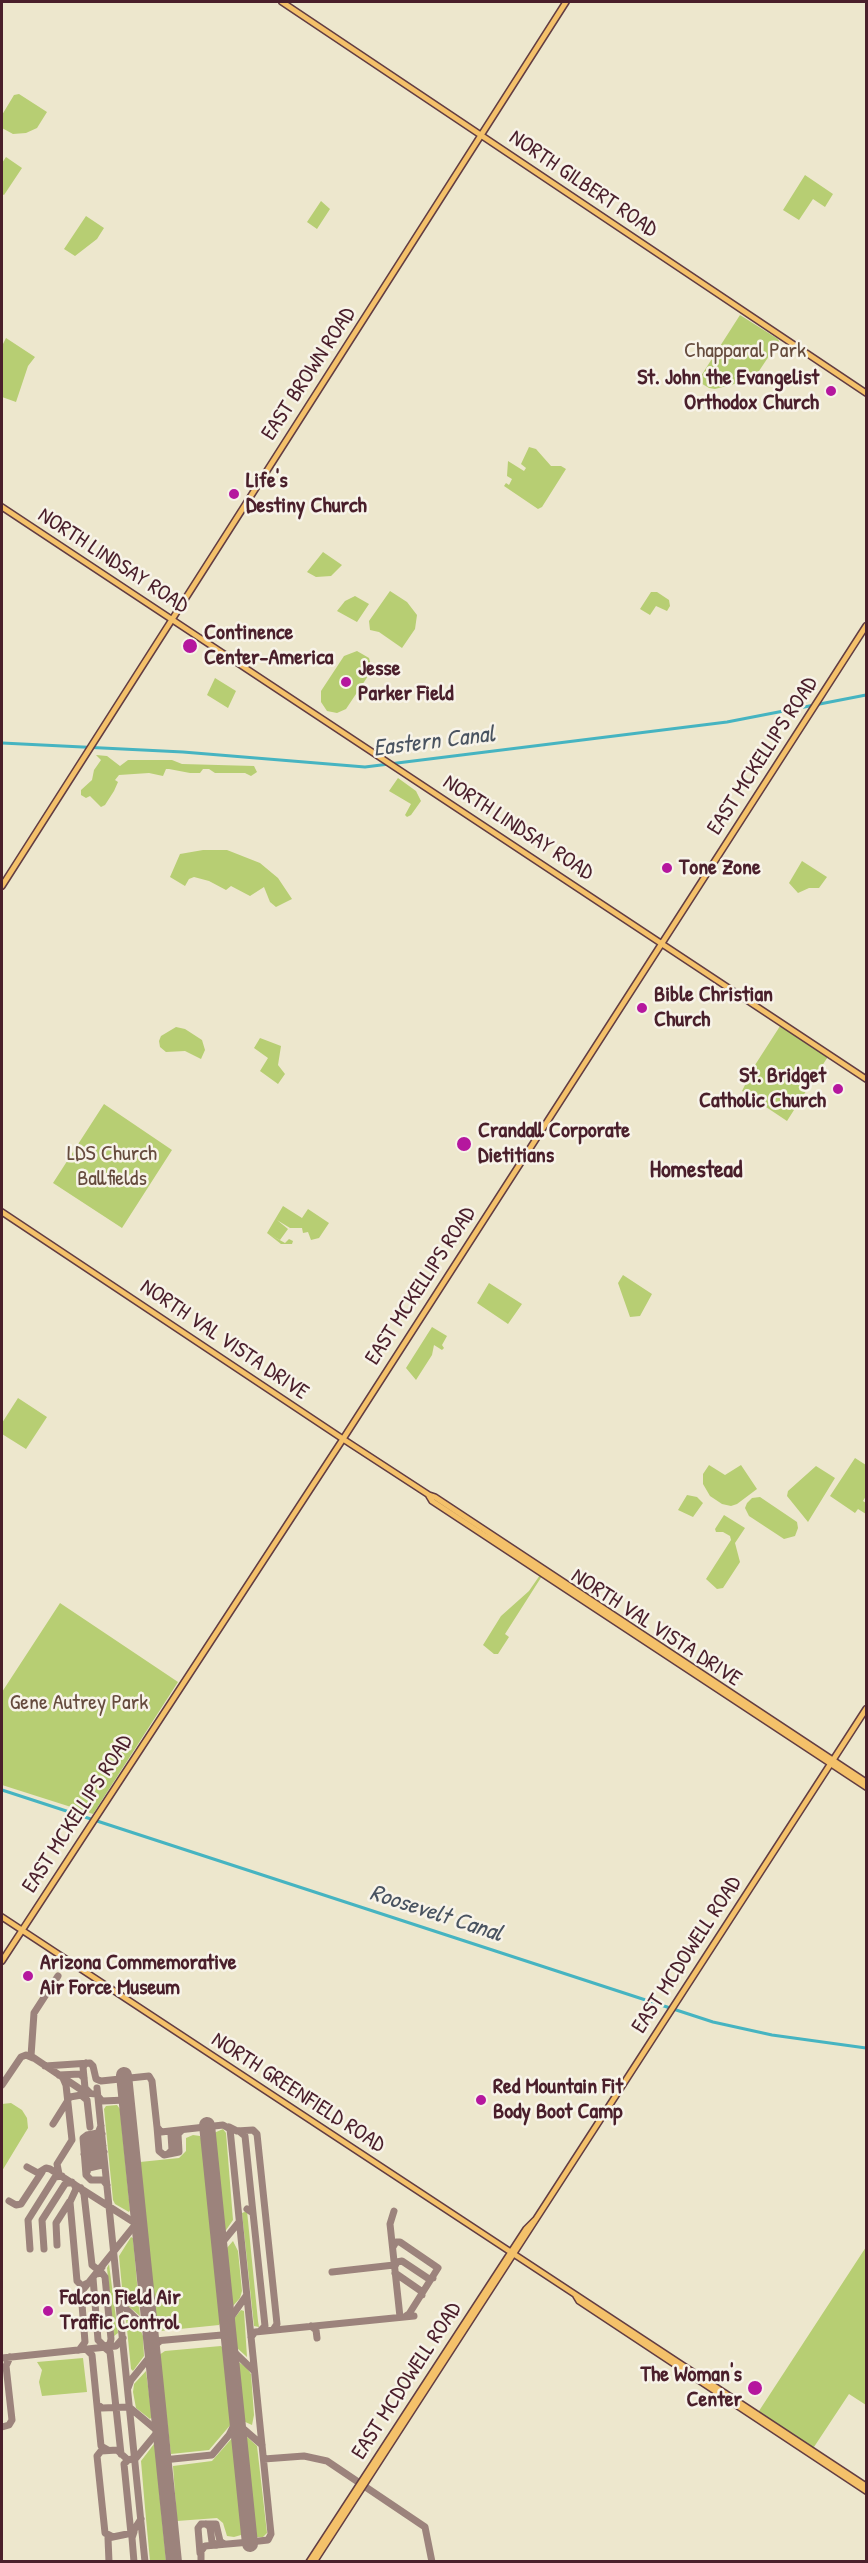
<!DOCTYPE html>
<style>
body{margin:0}
#map{position:relative;width:868px;height:2563px;overflow:hidden;background:#ede7cd;font-family:"Patrick Hand",sans-serif}
canvas{display:block}
.frame{position:absolute;inset:0;border:3px solid #4a1f2b;pointer-events:none}
</style>
<div id="map">
<canvas width="868" height="2563"></canvas>
<div class="frame"></div>
</div>
<script>
const g = document.querySelector('canvas').getContext('2d');
g.lineJoin = 'round';
function fill(path, color) { g.fillStyle = color; g.fill(path, 'evenodd'); }
const poly = rows => new Path2D(rows.map(r => 'M' + r).join(''));
function strokePath(path, color, width, dash) { g.strokeStyle = color; g.lineWidth = width; g.lineCap = dash ? 'butt' : 'round'; g.setLineDash(dash || []); g.stroke(path); }
function label(font, color, halo, rows, align = 'center') {
  g.font = font + ' "Patrick Hand",sans-serif'; g.lineWidth = 5; g.setLineDash([]); g.textBaseline = 'middle'; g.strokeStyle = halo; g.fillStyle = color; for (const [text, x, y, turn = 0] of rows) {
    g.save(); g.translate(x, y); g.rotate((+turn || 0) * Math.PI / 180); g.textAlign = isNaN(turn) ? turn : align; if (halo) g.strokeText(text, 0, 0); g.fillText(text, 0, 0); g.restore();
  }
}
const green = poly([
 [19,94,47,112,37,128,26,133,13,134,2,128,2,115,14,95],
 [6,157,22,168,4,195,2,194,2,163],
 [805,175,833,194,825,207,813,199,799,220,783,210],
 [321,201,330,209,317,229,307,222],
 [86,216,104,228,97,239,75,256,64,249],
 [740,315,778,339,779,341,759,371,750,380,715,389,709,388,699,382,699,379],
 [6,338,35,357,28,366,16,402,2,397,2,346],
 [529,447,536,449,551,466,561,466,566,469,542,507,538,509,504,486,506,483,509,485,512,479,507,476,508,461,524,471,526,468,521,464],
 [323,552,342,565,331,576,316,577,307,572],
 [390,591,407,602,417,615,415,629,402,648,379,632,370,630,369,621],
 [651,592,657,592,669,600,670,606,667,611,656,606,650,615,640,609],
 [355,596,369,604,357,622,337,611,345,601],
 [357,651,369,658,371,665,370,673,346,709,337,713,327,711,321,702,321,691,344,656],
 [215,678,236,691,228,708,207,695],
 [96,755,107,756,120,766,128,760,172,760,182,764,254,766,257,772,251,776,245,773,215,773,209,769,203,769,200,773,190,773,169,769,166,769,163,776,149,773,119,775,115,780,118,782,114,791,105,805,101,807,90,796,86,798,81,795,81,790,92,780,94,770,101,760],
 [398,778,416,791,421,801,411,815,407,817,405,815,411,804,389,791],
 [203,850,227,850,260,863,278,878,292,899,276,907,270,902,264,887,250,896,231,886,226,890,209,881,194,877,189,879,185,886,170,877,180,854],
 [802,861,827,877,819,888,809,888,798,893,789,883],
 [782,1023,829,1055,787,1121,742,1091,755,1065],
 [176,1027,185,1029,202,1040,205,1050,201,1059,185,1051,166,1052,160,1047,159,1041,161,1036],
 [260,1038,281,1046,278,1065,285,1074,278,1084,260,1071,268,1058,254,1048],
 [104,1104,172,1150,122,1228,53,1183],
 [283,1206,302,1218,308,1209,329,1223,319,1238,311,1240,308,1232,303,1233,302,1228,290,1228,277,1220,288,1229,280,1240,269,1234,285,1243,289,1239,293,1241,292,1244,281,1244,267,1233],
 [623,1275,652,1294,640,1316,630,1317,618,1283],
 [489,1283,522,1304,508,1324,477,1303],
 [432,1327,447,1336,442,1345,444,1348,442,1350,434,1345,432,1355,416,1380,406,1368],
 [18,1398,47,1417,26,1449,2,1434,2,1423],
 [855,1458,866,1465,866,1496,863,1501,866,1503,866,1514,858,1509,855,1513,830,1496],
 [709,1465,725,1475,741,1465,757,1489,737,1504,731,1506,722,1504,710,1496,703,1484,703,1474],
 [816,1466,835,1478,808,1522,787,1496,788,1491],
 [687,1495,697,1497,703,1503,693,1517,678,1510],
 [760,1497,797,1522,798,1528,795,1536,784,1539,749,1516,745,1508,747,1503,752,1498],
 [724,1515,745,1528,735,1543,740,1562,723,1588,717,1589,706,1579,731,1540,730,1536,723,1532,716,1532,715,1529],
 [540,1575,542,1576,505,1634,509,1637,498,1654,494,1654,483,1645,501,1616,529,1591],
 [60,1603,178,1682,93,1814,2,1785,2,1692],
 [11,2103,22,2110,27,2118,28,2128,2,2171,2,2104],
 [117,2105,120,2109,130,2210,129,2212,115,2204,113,2200,104,2109,106,2106],
 [223,2129,226,2133,233,2220,224,2233,214,2133],
 [193,2135,200,2136,203,2143,221,2322,219,2325,160,2331,157,2328,140,2162,179,2158,186,2151,186,2138],
 [247,2211,258,2321,259,2327,254,2326,242,2213],
 [131,2237,133,2238,140,2316,127,2305,123,2298,119,2256],
 [233,2241,238,2251,242,2291,240,2298,232,2307,226,2249],
 [866,2247,866,2405,849,2394,812,2450,757,2414],
 [109,2264,118,2333,114,2336,107,2268],
 [241,2310,244,2311,247,2357,236,2347,233,2320],
 [126,2319,139,2327,143,2336,144,2356,133,2371,131,2369],
 [221,2346,224,2350,232,2423,209,2450,171,2454,159,2355,165,2351],
 [83,2358,87,2392,42,2396,39,2382,42,2370,37,2362],
 [237,2361,246,2367,251,2374,254,2415,252,2425,243,2421],
 [146,2371,152,2417,150,2419,136,2408,133,2392,134,2384],
 [245,2435,257,2446,267,2533,263,2537,257,2537,255,2534],
 [233,2437,242,2527,241,2535,234,2537,227,2536,223,2523,217,2518,177,2521,173,2466,212,2461],
 [154,2444,155,2446,166,2561,150,2561,145,2508,141,2461]
]);
const canal = poly([
 [2,743,183,752,365,767,727,722,866,695],
 [2,1790,713,2022,772,2035,866,2048]
]);
const taxiway = poly([
 [58,1976,34,2013,31,2056,86,2093,96,2094,102,2101,126,2100],
 [86,2063,83,2067,85,2088,90,2093],
 [45,2066,90,2063,93,2066,96,2079,101,2081,149,2076,152,2081,157,2127,161,2132,223,2125,230,2129,271,2534,268,2540,250,2542],
 [59,2075,80,2074,84,2078],
 [2,2085,21,2057,26,2055,33,2058],
 [97,2088,145,2562],
 [81,2095,87,2100,90,2127],
 [53,2124,70,2097,87,2094],
 [101,2126,98,2133,87,2135,83,2138,86,2175,91,2180,103,2180,107,2185],
 [157,2127,159,2151,164,2155,179,2152,178,2134,182,2130],
 [229,2127,237,2131,253,2130,257,2134,277,2324,273,2330],
 [239,2131,245,2136,253,2213],
 [84,2147,87,2142,99,2139,102,2134],
 [84,2154,87,2148,99,2146,102,2141],
 [168,2154,172,2150,171,2134,175,2131],
 [85,2161,88,2155,101,2152,103,2146],
 [27,2167,38,2173,46,2168,50,2169,135,2223,140,2231],
 [86,2167,89,2162,102,2158,104,2152],
 [59,2174,57,2164,72,2140,66,2085,63,2078],
 [86,2174,89,2168,102,2165,104,2159],
 [74,2184,76,2189,70,2202,77,2281,82,2286,88,2283],
 [81,2188,84,2194,92,2265,97,2269,102,2267],
 [9,2201,16,2205,21,2204,42,2172],
 [247,2209,253,2213,265,2326,260,2331],
 [394,2211,390,2224,400,2317],
 [57,2245,56,2223,70,2201],
 [393,2247,396,2242,400,2242,438,2268,409,2314,406,2316],
 [30,2249,28,2220,55,2177,62,2176],
 [44,2249,42,2220,65,2184,72,2182],
 [220,2251,221,2244,239,2222],
 [395,2266,397,2262,402,2261,429,2279,433,2278],
 [332,2272,394,2265],
 [395,2273,421,2291,422,2295],
 [96,2274,102,2273,105,2277,111,2339,110,2344,104,2347,110,2352,121,2454],
 [93,2278,98,2340,105,2347],
 [120,2303,150,2332,155,2341,222,2335,229,2343],
 [227,2323,246,2296],
 [311,2326,316,2330,317,2338],
 [251,2337,255,2332,414,2316],
 [230,2348,254,2371],
 [86,2349,92,2355,101,2446,108,2450],
 [79,2350,85,2342,81,2292,135,2225,138,2215],
 [2,2358,116,2346,123,2338],
 [128,2388,131,2380,152,2354,154,2345,159,2342],
 [97,2404,102,2408,129,2407,160,2433],
 [237,2419,239,2425,262,2445],
 [2,2427,9,2425,12,2420,6,2366,10,2357],
 [264,2459,304,2456,327,2461,425,2527,432,2562],
 [163,2460,212,2455,229,2435,237,2419],
 [206,2524,210,2527,212,2542,217,2545],
 [134,2532,132,2538,134,2562],
 [131,2534,124,2464,128,2460,136,2458,160,2429],
 [111,2536,105,2533,97,2456,101,2451,117,2450,128,2460],
 [200,2553,198,2528,201,2524,216,2524,220,2541,224,2544],
 [109,2562,108,2538,132,2533,141,2519],
 [201,2562,201,2551,205,2546,250,2542]
]);
const runway = poly([
 [124,2075,174,2562],
 [207,2125,250,2544]
]);
const major = poly([
 [282,2,866,393],
 [2,507,866,1079],
 [2,886,566,2],
 [2,1212,343,1439,429,1495,435,1497,866,1782],
 [429,1496,432,1501,866,1787],
 [2,1917,866,2486],
 [2,1961,343,1439,866,626],
 [576,2296,579,2301,866,2491],
 [309,2562,526,2229,535,2220],
 [314,2562,866,1709]
]);
const markers = [
 [831,391,6,"#b5179e"],
 [234,494,6,"#b5179e"],
 [190,646,8,"#b5179e"],
 [346,682,6,"#b5179e"],
 [667,868,6,"#b5179e"],
 [642,1008,6,"#b5179e"],
 [838,1089,6,"#b5179e"],
 [464,1144,8,"#b5179e"],
 [28,1976,6,"#b5179e"],
 [481,2100,6,"#b5179e"],
 [48,2311,6,"#b5179e"],
 [755,2388,8,"#b5179e"]
];
const streetNames = [
 ["NORTH GILBERT ROAD",583,184,34],
 ["EAST BROWN ROAD",309,374,-57],
 ["NORTH LINDSAY ROAD",113,561,33],
 ["EAST MCKELLIPS ROAD",763,756,-57],
 ["NORTH LINDSAY ROAD",518,828,33],
 ["EAST MCKELLIPS ROAD",421,1286,-57],
 ["NORTH VAL VISTA DRIVE",224,1340,34],
 ["NORTH VAL VISTA DRIVE",656,1628,33],
 ["EAST MCKELLIPS ROAD",78,1814,-57],
 ["EAST MCDOWELL ROAD",687,1955,-57],
 ["NORTH GREENFIELD ROAD",298,2093,33],
 ["EAST MCDOWELL ROAD",407,2381,-57]
];
const parkNames = [
 ["Chapparal Park",745,351],
 ["LDS Church",112,1154],
 ["Ballfields",112,1179],
 ["Gene Autrey Park",79,1703]
];
const poiNames = [
 ["St. John the Evangelist",819,378,"right"],
 ["Orthodox Church",819,403,"right"],
 ["Life's",246,481],
 ["Destiny Church",246,506],
 ["Continence",204,633],
 ["Center-America",204,658],
 ["Jesse",358,669],
 ["Parker Field",358,694],
 ["Tone Zone",679,868],
 ["Bible Christian",654,995],
 ["Church",654,1020],
 ["St. Bridget",826,1076,"right"],
 ["Catholic Church",826,1101,"right"],
 ["Crandall Corporate",478,1131],
 ["Dietitians",478,1156],
 ["Arizona Commemorative",40,1963],
 ["Air Force Museum",40,1988],
 ["Red Mountain Fit",493,2087],
 ["Body Boot Camp",493,2112],
 ["Falcon Field Air",60,2298],
 ["Traffic Control",60,2323],
 ["The Woman's",742,2375,"right"],
 ["Center",742,2400,"right"]
];
const waterNames = [
 ["Eastern Canal",434,742,-7],
 ["Roosevelt Canal",436,1914,18]
];
const neighbourhoodNames = [
 ["Homestead",696,1171]
];
fill(green, '#b7ce73');
strokePath(canal, '#46b4c1', 3);
strokePath(taxiway, '#9c837c', 7);
strokePath(runway, '#9c837c', 16);
strokePath(major, '#623d43', 8);
strokePath(major, '#f4c16a', 5);
for (const [x, y, r, color] of markers) { const dot = new Path2D(); dot.arc(x, y, r, 0, 2 * Math.PI); g.fillStyle = color; g.fill(dot); strokePath(dot, '#f7f3e8', 2); }
label('22px', '#4a1f2b', '#f7f3e8', streetNames);
label('22px', '#654b3d', '#f7f3e8', parkNames);
label('bold 22px', '#4a1f2b', '#f7f3e8', poiNames, 'left');
label('italic 24px', '#495360', '#f7f3e8', waterNames);
label('bold 24px', '#4a1f2b', '#f7f3e8', neighbourhoodNames);
</script>
